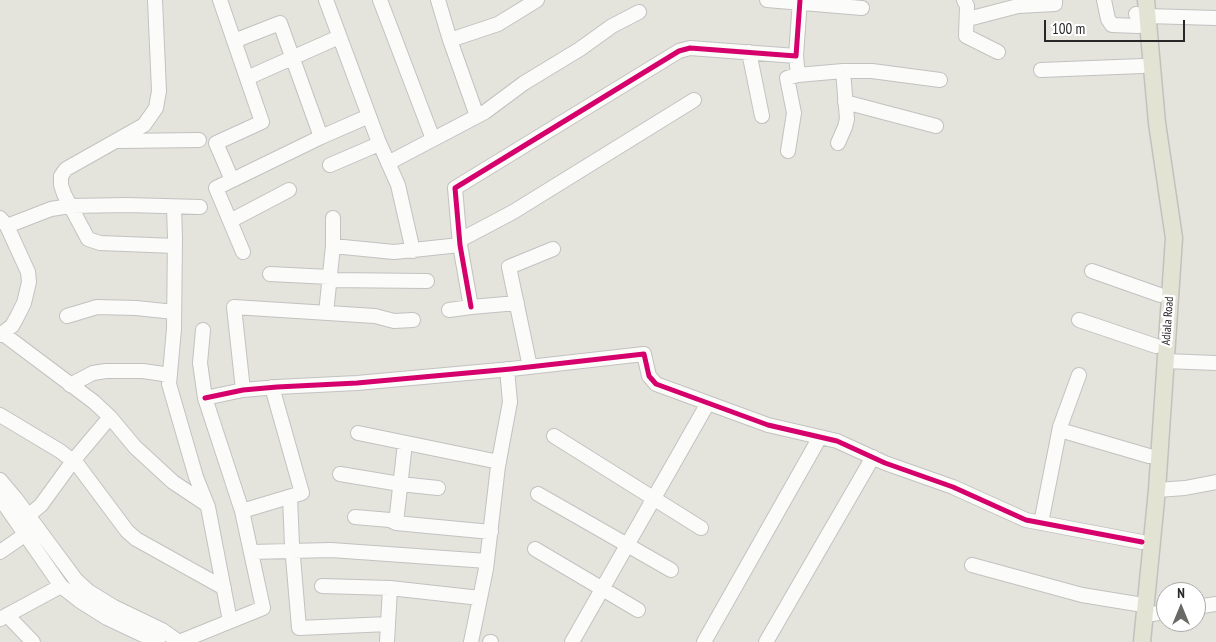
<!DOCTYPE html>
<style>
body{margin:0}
#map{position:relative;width:1216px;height:642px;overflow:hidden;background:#e4e3dc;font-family:"PT Sans Narrow",sans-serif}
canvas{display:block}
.north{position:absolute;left:1156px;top:582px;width:50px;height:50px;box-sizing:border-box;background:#fff;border:1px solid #a9a9a9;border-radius:50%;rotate:0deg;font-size:14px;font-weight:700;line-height:20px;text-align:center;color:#272727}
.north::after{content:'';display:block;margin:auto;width:18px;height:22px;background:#696966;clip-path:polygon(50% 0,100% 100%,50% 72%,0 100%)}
.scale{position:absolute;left:1044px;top:20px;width:141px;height:22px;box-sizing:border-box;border:2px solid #272727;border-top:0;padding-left:6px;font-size:15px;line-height:18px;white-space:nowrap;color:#272727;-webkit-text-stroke:4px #fff;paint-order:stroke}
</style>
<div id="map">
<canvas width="1216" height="642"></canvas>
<div class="north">N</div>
<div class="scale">100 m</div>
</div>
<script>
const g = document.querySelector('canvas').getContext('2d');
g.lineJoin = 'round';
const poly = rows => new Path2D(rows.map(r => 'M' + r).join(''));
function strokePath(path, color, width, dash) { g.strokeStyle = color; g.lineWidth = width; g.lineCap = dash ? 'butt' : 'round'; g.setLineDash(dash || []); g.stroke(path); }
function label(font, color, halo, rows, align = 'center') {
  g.font = font + ' "PT Sans Narrow",sans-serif'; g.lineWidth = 5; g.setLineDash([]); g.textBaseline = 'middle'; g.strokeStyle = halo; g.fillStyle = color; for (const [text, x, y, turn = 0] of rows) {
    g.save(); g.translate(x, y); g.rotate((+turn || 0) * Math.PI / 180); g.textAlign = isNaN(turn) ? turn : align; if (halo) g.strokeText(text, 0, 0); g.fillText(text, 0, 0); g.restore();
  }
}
const minor = poly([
 [155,0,159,91,156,108,144,125,66,169,61,176,61,185,64,194,88,239,100,243,175,246],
 [220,0,262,122,216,143,232,180],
 [326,0,378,140,398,185,413,251],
 [380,0,433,139],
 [438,0,450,40,477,116],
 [767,0,862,8],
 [964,0,967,6,966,36,998,52],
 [1104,0,1108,19,1112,25,1138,26],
 [1136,14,1147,16,1216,18],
 [968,19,1018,6,1055,4,1055,0],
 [450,40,498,24,537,0],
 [234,41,280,23,321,137],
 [749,52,762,116],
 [796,56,798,75,843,71,872,71,940,80],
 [1041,70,1142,66],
 [247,78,339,37],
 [845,102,936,126],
 [120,141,199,140],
 [838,143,845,127,847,119,843,71],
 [788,151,794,113,787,78,798,75],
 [388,163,485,112,524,83,580,49,612,26,639,12],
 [330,165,379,144],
 [174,207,175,238,174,329,169,384,196,477,208,507,230,621],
 [0,218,7,226,28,272,29,282,24,303,17,317,12,326,0,335],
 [230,221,289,190],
 [7,226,51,209,70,206,127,205,200,207],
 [460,240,513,212,694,100],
 [333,246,394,252,460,245],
 [243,252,216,188,321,137,369,116],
 [1092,271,1160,295],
 [270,274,329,277],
 [329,280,427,281],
 [471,307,460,245,455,188,679,51,690,48,796,56,800,0],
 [449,310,471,307,517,303],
 [326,313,333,246,333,218],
 [67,316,97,307,136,308,174,312],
 [1079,320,1156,346],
 [2,333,94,402,110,417,135,447,173,482,206,504],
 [1165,361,1216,363],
 [530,367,509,267,553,249],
 [70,385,93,373,106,371,143,371,170,375],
 [243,390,234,307,375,316,394,321,413,320],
 [205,398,243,390,277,387,357,383,511,369,644,354,649,376,656,384,768,425,837,441,885,463,953,487,1026,520,1142,542],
 [0,415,60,451,77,464,127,531,136,539,224,588],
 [1060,430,1149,456],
 [358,433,499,462],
 [554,436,701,528],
 [340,474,400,484,438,488],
 [0,480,16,499,76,580,88,591,114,607,162,630,179,642],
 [1157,490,1185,488,1216,482],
 [538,494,671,570],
 [290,497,292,545,299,628,388,624],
 [0,498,61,586,80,601,107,618,158,642],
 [242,511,302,493,272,387],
 [355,517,390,520,396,523,491,532],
 [22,521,41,505,73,461,110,417],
 [396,523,405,443],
 [1041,523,1060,427,1079,375],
 [535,549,638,610],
 [0,552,26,534],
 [251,552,331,550,487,561],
 [972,565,1082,595,1137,604],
 [322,586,390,588,480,598],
 [1196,607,1216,604],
 [7,615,33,642],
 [1145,615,1166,612],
 [0,619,61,586],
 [179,642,263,608,242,511,205,398,200,363,203,330],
 [387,642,390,588],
 [471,642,486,569,498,466,510,402,507,369],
 [490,642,491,642],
 [572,642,708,403],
 [704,642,820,437],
 [766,642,873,457]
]);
const major = poly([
 [1142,642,1157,490,1174,238,1157,123,1146,0]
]);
const cycleway = poly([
 [471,307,460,245,455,188,679,51,690,48,796,56,800,0],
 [205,398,243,390,277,387,357,383,511,369,644,354,649,376,656,384,768,425,837,441,885,463,953,487,1026,520,1142,542]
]);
const streetNames = [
 ["Adiala Road",1168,321,-86]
];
strokePath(minor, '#c2c2c1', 16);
strokePath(major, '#c2c1bf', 19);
strokePath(minor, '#fbfbfa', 14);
strokePath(major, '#e3e3d4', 16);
strokePath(cycleway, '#d6006c', 5);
label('12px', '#272727', '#fff', streetNames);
</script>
